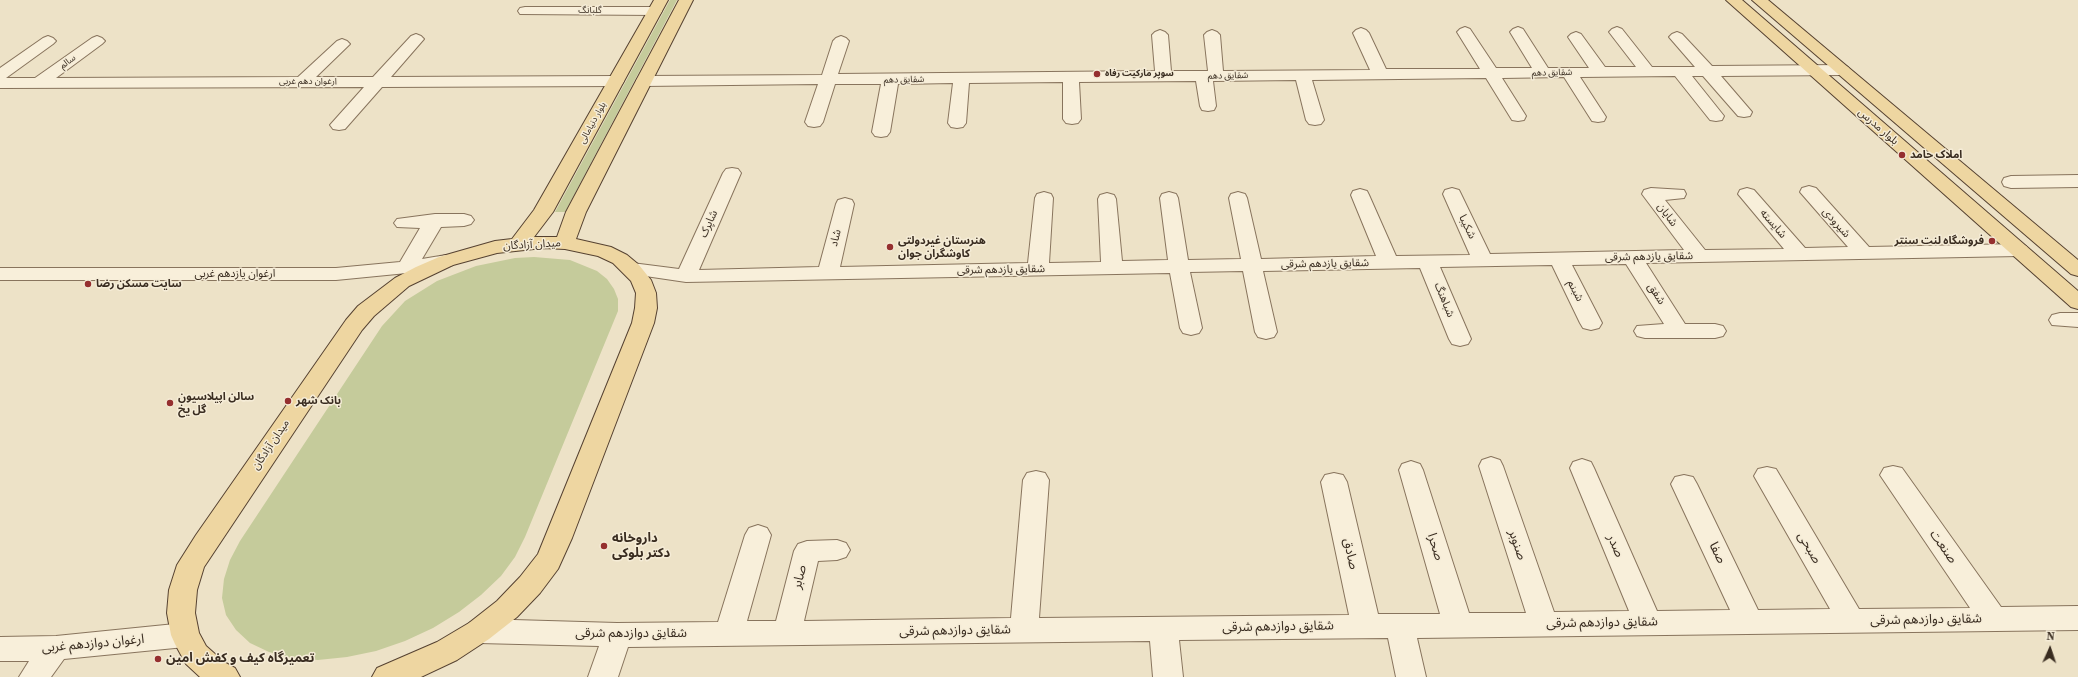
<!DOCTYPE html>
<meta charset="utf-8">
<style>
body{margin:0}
#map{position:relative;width:2078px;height:677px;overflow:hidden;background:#ede2c7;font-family:"Source Serif 4",serif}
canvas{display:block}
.north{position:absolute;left:2030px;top:629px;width:40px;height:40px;-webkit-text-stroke:3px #f5ecd7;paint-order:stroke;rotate:3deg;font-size:11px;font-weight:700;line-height:16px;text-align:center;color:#392c20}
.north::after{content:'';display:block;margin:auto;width:14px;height:18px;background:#392c20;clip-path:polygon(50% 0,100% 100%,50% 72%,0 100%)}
</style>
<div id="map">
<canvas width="2078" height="677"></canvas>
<div class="north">N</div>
</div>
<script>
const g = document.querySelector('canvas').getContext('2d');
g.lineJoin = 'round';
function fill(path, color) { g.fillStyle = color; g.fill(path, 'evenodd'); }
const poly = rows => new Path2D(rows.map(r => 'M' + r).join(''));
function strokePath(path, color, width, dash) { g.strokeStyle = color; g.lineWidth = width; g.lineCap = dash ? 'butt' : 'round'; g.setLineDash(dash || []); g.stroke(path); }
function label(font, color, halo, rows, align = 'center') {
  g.font = font + ' "Source Serif 4","Noto Sans Arabic",serif'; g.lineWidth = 3; g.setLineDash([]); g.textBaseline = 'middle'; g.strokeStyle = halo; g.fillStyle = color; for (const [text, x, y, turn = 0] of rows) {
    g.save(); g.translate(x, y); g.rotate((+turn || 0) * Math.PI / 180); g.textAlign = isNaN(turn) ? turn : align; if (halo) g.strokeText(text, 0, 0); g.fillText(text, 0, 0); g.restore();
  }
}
const green = poly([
 [670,0,677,0,565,212,555,212],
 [534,257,570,260,597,271,607,279,614,289,618,299,618,311,525,537,515,557,501,576,481,595,459,612,433,628,405,641,376,651,347,657,318,660,292,658,269,652,250,643,236,630,226,615,222,598,224,579,230,560,240,541,382,326,405,301,437,281,476,266,515,258]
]);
const minor = poly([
 [525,7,655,7,660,8,662,11,660,14,655,15,520,14,518,11,520,8,525,7],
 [1465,27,1470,29,1496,68,1532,68,1510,32,1513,29,1518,27,1523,29,1548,68,1589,68,1568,37,1571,34,1576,32,1581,34,1605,67,1636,67,1609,32,1612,29,1617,27,1622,29,1652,67,1695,67,1669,37,1672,34,1677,32,1682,34,1712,66,1842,65,1848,67,1850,70,1848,73,1842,75,1721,76,1752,112,1750,116,1744,117,1738,116,1703,76,1692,76,1724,116,1722,120,1716,121,1710,120,1675,76,1580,77,1606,117,1604,121,1598,122,1592,121,1564,77,1502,78,1526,116,1524,120,1518,121,1512,120,1486,78,1312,80,1324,120,1321,124,1315,125,1309,124,1306,120,1296,80,1213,81,1216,106,1214,110,1208,111,1202,110,1200,106,1196,81,1079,82,1081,119,1078,123,1072,124,1066,123,1063,119,1063,82,969,83,966,123,963,127,957,128,951,127,948,123,953,83,898,84,890,132,887,136,881,137,875,136,872,132,881,84,835,84,823,122,820,126,814,127,808,126,805,122,818,84,644,86,638,84,636,81,638,78,644,76,822,75,833,41,836,38,841,36,846,38,849,41,838,74,1155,71,1152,35,1155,32,1160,30,1165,32,1168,35,1171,71,1208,71,1204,35,1207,32,1212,30,1217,32,1220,35,1223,71,1370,70,1353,33,1356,30,1361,28,1366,30,1369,33,1386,69,1480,69,1457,32,1460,29,1465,27],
 [416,34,421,36,424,39,391,77,616,76,622,78,624,81,622,84,616,86,382,87,345,129,339,130,333,129,330,125,364,87,0,88,0,68,43,38,48,36,53,38,56,41,53,44,6,78,35,78,92,38,97,36,102,38,105,41,102,44,56,78,298,77,337,41,342,39,347,41,350,44,316,77,373,77,411,36,416,34],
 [732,168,738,169,741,173,699,270,819,267,836,204,838,200,845,198,852,200,854,204,840,267,1028,263,1035,198,1037,194,1044,192,1051,194,1053,198,1049,263,1101,262,1098,199,1100,195,1107,193,1114,195,1116,199,1122,261,1168,260,1160,198,1162,194,1169,192,1176,194,1178,198,1188,260,1241,259,1229,198,1231,194,1238,192,1245,194,1247,198,1261,259,1376,256,1351,195,1353,191,1360,189,1367,191,1369,195,1396,256,1470,255,1443,194,1445,190,1452,188,1459,190,1461,194,1490,254,1684,250,1642,194,1644,190,1651,188,1684,190,1686,194,1684,198,1665,200,1705,250,1784,249,1738,194,1740,190,1747,188,1754,190,1805,248,1848,247,1800,192,1802,188,1809,186,1816,188,1869,247,2019,244,2026,246,2029,250,2026,254,2019,256,1646,263,1685,324,1715,324,1723,326,1726,331,1723,336,1715,338,1645,338,1637,336,1634,331,1637,326,1664,324,1626,264,1572,265,1602,323,1599,328,1591,330,1583,328,1580,323,1552,265,1440,267,1471,339,1468,344,1460,346,1452,344,1449,339,1420,268,1263,271,1277,332,1274,337,1266,339,1258,337,1255,332,1243,271,1190,272,1202,328,1199,333,1191,335,1183,333,1180,328,1170,273,686,282,625,273,622,269,625,265,632,263,679,269,723,173,726,169,732,168],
 [2078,175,2078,187,2011,188,2004,186,2002,182,2004,178,2011,176,2078,175],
 [435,214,464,214,471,216,474,220,471,224,464,226,441,227,422,259,446,255,453,257,456,261,453,265,407,273,336,280,0,280,0,268,336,268,400,262,420,228,397,227,394,223,397,219,435,214],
 [2060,313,2078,313,2078,327,2052,325,2049,320,2052,315,2060,313],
 [1491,457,1500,460,1503,466,1554,612,1629,611,1570,468,1573,462,1582,459,1591,462,1594,468,1657,611,1730,610,1671,484,1675,477,1684,475,1693,477,1697,484,1758,610,1830,609,1754,476,1758,469,1767,467,1776,469,1859,609,1970,608,1880,475,1884,468,1893,466,1902,468,2001,607,2078,606,2078,630,1417,638,1426,677,1396,677,1388,638,1179,640,1183,677,1153,677,1150,641,628,647,618,677,588,677,599,646,479,643,469,639,465,631,469,623,479,619,617,623,718,622,745,535,749,528,758,525,767,528,771,535,747,621,776,621,794,551,798,544,807,541,837,540,846,543,850,550,846,557,837,560,818,561,804,621,1011,618,1023,480,1027,473,1036,471,1045,473,1049,480,1039,618,1349,615,1321,482,1325,475,1334,473,1343,475,1347,482,1378,614,1440,614,1399,470,1402,464,1411,461,1420,464,1423,470,1469,613,1526,613,1479,466,1482,460,1491,457],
 [185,623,195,626,199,635,195,644,185,647,64,659,51,677,19,677,29,661,0,661,0,637,56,636,185,623]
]);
const major = poly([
 [654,0,668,0,553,212,534,237,557,237,566,212,679,0,693,0,586,212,576,239,611,247,627,255,639,265,651,280,656,293,657,308,654,323,572,538,558,569,540,593,517,617,489,639,457,660,421,677,372,677,377,668,437,642,469,623,497,601,520,577,538,554,632,323,635,308,636,293,631,281,613,263,598,256,565,249,543,248,497,253,453,265,409,286,374,316,362,330,204,567,197,590,195,613,199,633,206,646,224,662,235,668,240,677,200,677,186,664,175,644,171,635,167,613,169,590,177,565,196,535,346,320,358,306,395,278,416,267,439,257,495,241,512,239,534,210,654,0],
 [1726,0,1742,0,2078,291,2078,309,2071,307,1726,0],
 [1752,0,1768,0,2078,260,2078,276,2071,274,1752,0]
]);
const markers = [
 [1097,74,4,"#952f2f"],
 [1902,155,4,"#952f2f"],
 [1992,241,4,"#952f2f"],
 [890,247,4,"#952f2f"],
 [88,284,4,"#952f2f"],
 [288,401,4,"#952f2f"],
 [170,403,4,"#952f2f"],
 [604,546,4,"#952f2f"],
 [158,659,4,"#952f2f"]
];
const farStreetnames = [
 ["گلبانگ",590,11],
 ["سالم",68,62,-36],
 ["شقایق دهم",1552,73,-1],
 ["شقایق دهم",1228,76,-1],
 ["شقایق دهم",904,80,-1],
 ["ارغوان دهم غربی",308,82],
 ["بلوار دنیامالی",593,123,-61]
];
const farPoinames = [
 ["سوپر مارکیت رفاه",1105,74]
];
const streetNames = [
 ["بلوار مدرس",1878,127,41],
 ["شایان",1667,215,53],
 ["شیرودی",1836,223,48],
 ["شاپرک",709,224,-66],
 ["شایسته",1773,224,49],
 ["شکیبا",1467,227,64],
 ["شاد",836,238,-76],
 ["میدان آزادگان",532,245,-3],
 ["شقایق یازدهم شرقی",1649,257,-1],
 ["شقایق یازدهم شرقی",1325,264,-1],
 ["شقایق یازدهم شرقی",1001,270,-1],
 ["ارغوان یازدهم غربی",235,274],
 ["شبنم",1575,291,63],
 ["شفق",1656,294,57],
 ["شباهنگ",1444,300,68],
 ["میدان آزادگان",271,445,-56]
];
const poiNames = [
 ["املاک حامد",1910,155],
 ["هنرستان غیردولتی",898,241],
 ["کاوشگران جوان",898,254],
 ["فروشگاه لنت سنتر",1984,241,"right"],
 ["سایت مسکن رضا",96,284],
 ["سالن اپیلاسیون",178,397],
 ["گل یخ",178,410],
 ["بانک شهر",296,401]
];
const nearPoinames = [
 ["داروخانه",612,539],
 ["دکتر بلوکی",612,554],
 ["تعمیرگاه کیف و کفش امین",166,659]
];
const nearStreetnames = [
 ["صنوبر",1517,545,71],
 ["صدر",1615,546,67],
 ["صحرا",1435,547,73],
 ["صنعت",1943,547,55],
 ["صبحی",1809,548,60],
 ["صفا",1717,553,64],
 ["صادق",1350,554,77],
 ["صابر",800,577,-76],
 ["شقایق دوازدهم شرقی",1926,620,-1],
 ["شقایق دوازدهم شرقی",1602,623,-1],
 ["شقایق دوازدهم شرقی",1278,627,-1],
 ["شقایق دوازدهم شرقی",955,631,-1],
 ["شقایق دوازدهم شرقی",631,634],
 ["ارغوان دوازدهم غربی",93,644,-5]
];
fill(green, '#c5cb9b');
strokePath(minor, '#88745d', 2);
strokePath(major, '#564231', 2);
fill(minor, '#f8efda');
fill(major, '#eed6a1');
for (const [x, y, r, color] of markers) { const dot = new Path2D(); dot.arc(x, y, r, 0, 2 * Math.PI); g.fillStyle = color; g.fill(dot); strokePath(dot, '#f5ecd7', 1.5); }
label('9px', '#392c20', '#f5ecd7', farStreetnames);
label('bold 9px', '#392c20', '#f5ecd7', farPoinames, 'left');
label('11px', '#392c20', '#f5ecd7', streetNames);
label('bold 11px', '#392c20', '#f5ecd7', poiNames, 'left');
label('bold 13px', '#392c20', '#f5ecd7', nearPoinames, 'left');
label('13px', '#392c20', '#f5ecd7', nearStreetnames);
</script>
